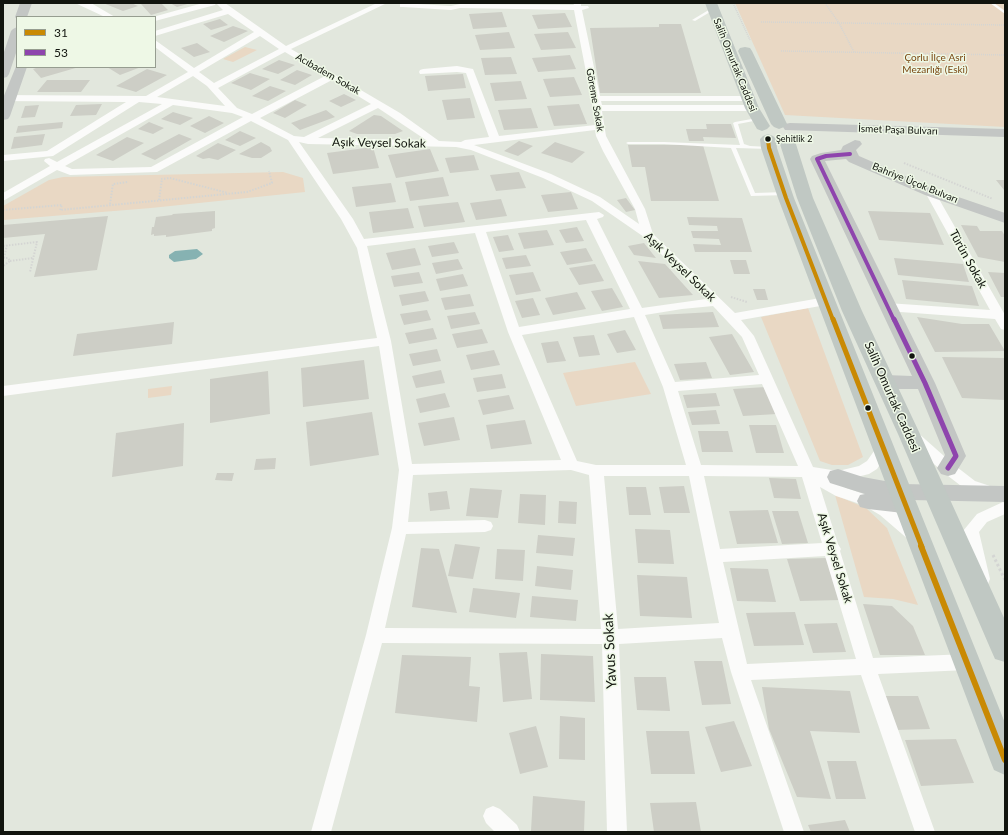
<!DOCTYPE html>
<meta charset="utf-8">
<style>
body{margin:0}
#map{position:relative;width:1008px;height:835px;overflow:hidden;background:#e2e7dd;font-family:Lato,sans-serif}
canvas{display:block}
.frame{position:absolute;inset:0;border:4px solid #11140e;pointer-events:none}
.legend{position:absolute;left:16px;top:16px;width:140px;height:52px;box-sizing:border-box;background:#eef8e6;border:1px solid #969d90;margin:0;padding:5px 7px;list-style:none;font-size:12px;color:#11140e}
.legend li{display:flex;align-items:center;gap:8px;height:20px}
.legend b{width:20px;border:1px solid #969d90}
</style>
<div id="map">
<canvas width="1008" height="835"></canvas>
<div class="frame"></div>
<ul class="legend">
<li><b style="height:5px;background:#c98903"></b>31</li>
<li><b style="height:5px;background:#8e44ad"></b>53</li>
</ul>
</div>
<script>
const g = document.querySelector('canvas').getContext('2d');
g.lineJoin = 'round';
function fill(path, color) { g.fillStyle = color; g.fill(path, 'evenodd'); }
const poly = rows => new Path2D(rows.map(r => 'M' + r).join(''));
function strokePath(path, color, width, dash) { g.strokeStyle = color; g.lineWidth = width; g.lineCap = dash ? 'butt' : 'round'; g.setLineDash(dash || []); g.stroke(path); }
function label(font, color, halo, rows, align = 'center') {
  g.font = font + ' Lato,sans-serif'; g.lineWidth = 3; g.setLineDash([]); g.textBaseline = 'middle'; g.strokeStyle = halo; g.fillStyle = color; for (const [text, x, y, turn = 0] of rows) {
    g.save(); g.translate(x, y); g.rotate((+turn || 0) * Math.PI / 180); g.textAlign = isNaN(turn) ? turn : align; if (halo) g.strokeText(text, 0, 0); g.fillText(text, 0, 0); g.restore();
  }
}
const green = poly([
 [735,3,1005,3,1005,127,785,115],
 [245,47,257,50,233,62,223,59],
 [283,172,303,178,305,192,151,208,3,220,3,206,49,180,63,177],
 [808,308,863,457,848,465,832,465,820,461,761,317],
 [635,362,651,394,576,406,563,373],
 [172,386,171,395,148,398,148,389],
 [835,495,866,508,887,528,918,605,893,599,864,597]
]);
const water = poly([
 [197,249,203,254,196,259,174,262,169,258,169,255,175,251]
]);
const building = poly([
 [103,3,131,3,138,6,123,11],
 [145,3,161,3,168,10,151,15,141,4],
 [170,3,191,3,177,7],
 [502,12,507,27,473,29,469,14],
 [565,13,572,27,538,29,532,15],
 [220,19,228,25,211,30,203,24],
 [659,24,681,24,701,93,600,93,590,28,659,27],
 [233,26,248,31,224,42,210,36],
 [509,32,515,48,480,50,475,35],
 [568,32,576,48,541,50,534,34],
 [197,43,210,52,194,57,181,48],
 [570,55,576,69,538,72,532,58],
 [511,57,517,74,485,75,481,58],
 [279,60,295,65,278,74,262,69],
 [39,67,79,67,41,78,33,69],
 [107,67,141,67,120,75],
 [147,69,167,75,136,92,116,86],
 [297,70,312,75,295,85,280,80],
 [250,73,270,79,251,90,231,83],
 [463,74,466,88,428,91,425,76],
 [574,77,582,95,550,97,543,79],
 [47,80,90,80,81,92,37,92],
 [521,81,527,99,495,101,490,83],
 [270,86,286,91,268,101,252,96],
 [344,94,356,100,341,107,329,101],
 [470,98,475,118,447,120,442,100],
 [295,100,307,105,285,118,273,113],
 [102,104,96,115,70,116,76,105],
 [579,104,587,124,554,126,547,106],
 [39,105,35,117,21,118,25,106],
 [531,108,538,128,504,130,498,110],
 [326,110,335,117,300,130,291,123],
 [173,112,193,118,180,125,161,119],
 [374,115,381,116,403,131,395,134,357,134,349,131],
 [209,116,224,123,205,133,190,126],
 [63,122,62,128,16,133,18,126],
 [149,122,164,128,153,134,138,129],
 [706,124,731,124,736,138,703,137,704,141,689,141,686,129,707,129],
 [240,131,256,138,240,146,225,140],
 [45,134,42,145,11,149,14,137],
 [179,134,192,139,155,160,141,154],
 [127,137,144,143,113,161,96,155],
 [519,141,533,146,518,156,504,151],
 [261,142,270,147,272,151,261,158,252,158,239,154],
 [555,142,585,152,572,163,541,153],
 [218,143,236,150,218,160,209,158,203,159,196,156],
 [628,145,703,145,719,201,651,201,645,167,632,167],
 [373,147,379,168,333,174,327,153],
 [430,149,439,171,396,178,388,155],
 [474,155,479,170,450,173,445,158],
 [519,172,526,188,496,191,490,175],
 [443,177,449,196,410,201,405,182],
 [996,180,1005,180,1005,190,1004,190],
 [391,183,396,202,356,207,352,187],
 [571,192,578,209,548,212,541,195],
 [626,198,635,210,626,212,617,200],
 [501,199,507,216,476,220,470,203],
 [458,202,465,222,424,227,418,206],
 [408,208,414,228,373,233,369,212],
 [215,211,215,228,212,229,212,231,166,237,166,235,154,236,154,234,151,235,152,227,154,227,156,217,172,215,173,214],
 [868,211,930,213,944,245,879,240],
 [108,216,97,270,34,277,45,234,3,238,3,225],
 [687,217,742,218,752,252,695,252,693,244,721,245,719,239,693,238,691,231,718,231,717,226,689,225],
 [961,225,977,226,980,231,1002,231,1005,236,1005,262,978,257],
 [577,227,584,241,566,243,559,230],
 [547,230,554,245,524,249,518,233],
 [508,235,514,250,499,252,493,237],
 [454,242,459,253,432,257,428,246],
 [644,243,656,258,634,255,628,246],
 [415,248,421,265,392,270,386,253],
 [586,248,593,261,567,265,560,252],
 [526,255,531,266,506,269,502,258],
 [894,258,963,264,969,282,898,275],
 [458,259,463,269,436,274,432,263],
 [730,260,746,260,750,274,734,274],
 [638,261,665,264,693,295,659,298],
 [595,264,604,281,579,285,569,268],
 [419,272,423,283,394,287,391,276],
 [533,272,541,291,516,295,509,275],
 [988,272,1005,273,1005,297,1001,297],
 [463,274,468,286,440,291,436,279],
 [902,280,972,286,979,306,906,299],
 [612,288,623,307,602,311,591,291],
 [753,289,765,289,768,300,757,300],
 [425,291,429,301,402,306,399,295],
 [577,292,586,309,553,315,545,298],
 [470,294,474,306,445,310,441,298],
 [533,298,540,315,522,318,515,301],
 [427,310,431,320,404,325,400,314],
 [475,312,480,324,451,329,447,316],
 [713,312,719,327,663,329,659,315],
 [917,317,962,324,989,324,1005,351,935,352],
 [174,322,172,344,73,356,77,334],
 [433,328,437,339,409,344,405,333],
 [482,329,488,343,457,348,452,334],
 [625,330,636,350,617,353,607,334],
 [732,334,754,372,730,375,709,337],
 [594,335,600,355,579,357,573,337],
 [558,341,566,361,547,363,541,343],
 [437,349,441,361,413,366,409,354],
 [494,350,500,365,471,370,466,355],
 [942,357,1005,358,1005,400,962,398],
 [364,360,369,399,303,407,301,368],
 [706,362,712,378,680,380,674,364],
 [441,370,445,383,416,388,412,376],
 [268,371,270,414,210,423,210,379],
 [502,374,506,388,477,392,473,378],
 [766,387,777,414,743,416,733,389],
 [445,393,450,407,420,413,416,399],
 [716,393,720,406,687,408,683,395],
 [509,395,514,409,483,415,478,400],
 [716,410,720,424,692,425,688,412],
 [372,412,379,455,310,466,306,422],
 [454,417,460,440,424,446,418,423],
 [525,420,532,444,491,449,486,425],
 [184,423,183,466,112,477,116,433],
 [749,425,776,425,784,453,756,453],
 [698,431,728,431,733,452,702,452],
 [276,458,275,469,254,470,256,459],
 [217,473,234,473,232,481,215,480],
 [769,478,796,479,801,499,774,498],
 [684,486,690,513,664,513,659,487],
 [626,487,646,487,651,515,629,515],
 [470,488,502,490,498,518,466,516],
 [447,491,450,509,430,511,428,493],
 [520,494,546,495,545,525,518,523],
 [559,501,577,502,576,524,558,523],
 [768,510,778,543,737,544,729,511],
 [772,511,798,511,808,543,782,544],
 [635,529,670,530,674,564,638,563],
 [538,535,575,538,573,556,536,553],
 [455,544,480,547,473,579,448,576],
 [421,548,439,549,457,613,412,607],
 [497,549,525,550,523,581,495,579],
 [827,558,841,600,800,601,787,559],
 [537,566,573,570,571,590,535,586],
 [730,568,768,569,776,602,737,601],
 [637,575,687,577,692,618,640,616],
 [473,588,520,593,516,618,469,612],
 [532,596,578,600,576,621,530,617],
 [863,604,892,606,913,626,925,655,880,655],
 [795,612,804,645,754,646,746,613],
 [837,623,846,652,813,653,804,624],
 [527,652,532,699,503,702,499,653],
 [541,654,593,656,595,702,540,700],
 [402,655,471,657,469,686,480,687,477,722,395,713],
 [694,661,722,661,731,704,702,705],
 [634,677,666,677,670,711,637,710],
 [762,687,850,691,860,733,810,731,831,799,797,797,769,729],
 [882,696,918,696,930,729,894,730],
 [560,716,585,718,585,760,559,759],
 [734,721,752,766,721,772,705,727],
 [536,726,548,767,520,774,509,733],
 [646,731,689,731,695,774,651,774],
 [956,739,974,783,921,786,905,740],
 [827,761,856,761,866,799,836,799],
 [533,796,585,801,584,832,531,831],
 [696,802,701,832,654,832,650,803],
 [845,820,850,832,811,832,808,825]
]);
const pathFar2 = poly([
 [733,3,750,40],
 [825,3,839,23,854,52],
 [761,22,1005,25],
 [781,51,1005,55]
]);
const pathFar1 = poly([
 [904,163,993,199],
 [161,179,170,178,228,193],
 [159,200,162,179],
 [110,204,113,184,128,182],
 [3,210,62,205,60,210,247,192,272,183,269,171],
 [3,246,37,242,30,272],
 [3,258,8,258,10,261,3,266],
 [4,258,7,245],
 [10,261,33,258],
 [731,297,747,302]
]);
const path = poly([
 [993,555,1005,580]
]);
const lane = poly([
 [990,3,994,3,1005,11,1005,14,990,3],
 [712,8,715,9,695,21,692,20,712,8],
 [757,118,759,119,759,120,738,124,744,144,750,146,769,147,771,148,769,149,736,148,755,193,785,192,788,194,787,195,751,196,731,148,664,144,628,144,626,143,628,142,664,142,740,145,733,123,735,122,757,118]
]);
const street = poly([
 [75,3,91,3,115,17,105,17,75,3],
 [203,3,216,3,215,5,155,21,155,17,153,17,203,3],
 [216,3,225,3,286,46,377,3,387,3,291,49,400,113,439,141,461,142,465,140,489,137,466,73,457,72,420,74,419,72,420,70,423,69,457,66,473,69,499,136,595,125,591,98,574,10,460,8,451,10,403,7,400,7,400,3,451,6,460,4,574,5,573,3,581,3,581,6,588,6,589,8,582,10,600,96,751,96,753,98,751,100,748,101,601,101,602,105,752,105,757,108,752,111,602,111,606,136,645,209,653,234,735,313,826,297,830,298,832,301,830,304,826,305,741,320,754,336,813,467,838,471,859,466,867,461,879,444,884,443,889,444,891,448,877,469,869,474,837,482,846,488,873,497,890,507,921,532,923,536,921,540,915,542,909,540,880,515,863,505,836,496,820,487,838,544,841,549,840,551,873,658,967,654,973,656,976,662,973,668,967,670,878,674,935,832,915,832,861,675,751,680,804,832,784,832,731,672,722,638,619,644,627,832,607,832,602,644,382,643,331,832,311,832,366,635,392,528,399,470,379,346,3,396,3,386,377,338,357,248,341,219,288,140,251,121,157,172,70,175,57,170,3,201,3,193,50,166,44,161,45,159,49,158,57,162,162,104,139,102,53,156,3,161,3,155,47,151,126,102,3,101,3,95,146,96,188,72,155,47,155,40,194,68,254,32,228,14,155,36,155,31,223,10,216,3],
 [260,36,279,49,214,83,199,72,260,36],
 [285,52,325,76,252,114,237,108,218,88,285,52],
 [193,76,207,86,225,106,157,97,193,76],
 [332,80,371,104,304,137,294,136,260,118,332,80],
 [173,105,232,113,243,117,151,167,72,169,65,166,173,105],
 [378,108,426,140,318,138,378,108],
 [595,130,596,136,603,151,635,209,639,224,600,197,551,174,474,145,595,130],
 [299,142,308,144,456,147,471,150,543,178,592,201,644,237,706,299,642,308,597,219,603,217,604,215,599,212,364,239,353,219,299,142],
 [586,220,630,309,519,327,486,232,586,220],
 [475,233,508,332,561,460,412,464,391,341,367,246,475,233],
 [713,306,742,337,759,375,675,382,645,315,682,309,713,306],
 [634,317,663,387,686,465,596,465,577,461,522,335,634,317],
 [762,384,798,466,701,465,678,391,762,384],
 [571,470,589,475,601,629,385,628,406,534,485,532,491,530,493,526,491,522,485,520,408,522,413,475,571,470],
 [604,476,689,476,719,623,618,629,604,476],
 [704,476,802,477,822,543,720,549,704,476],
 [825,556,856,659,747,664,723,562,825,556],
 [930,189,935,192,1005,315,1005,330,1001,329,995,319,887,311,883,310,881,307,883,304,887,303,990,310,925,192,930,189],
 [912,431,917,432,953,464,975,481,993,487,996,491,993,495,988,497,965,489,943,472,907,440,905,436,907,432,912,431],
 [1003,502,1005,503,1005,514,987,522,979,532,990,579,988,584,982,586,976,584,974,579,963,531,977,514,1003,502],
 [493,806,500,809,517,825,520,832,495,832,486,823,483,816,486,809,493,806]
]);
const secondary = poly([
 [20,3,32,3,27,17,17,17,17,19,15,17,20,3],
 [17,27,17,50,9,74,7,77,3,78,3,55,11,31,13,29,17,27],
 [17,64,17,67,27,67,10,116,8,119,3,120,3,98,17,64],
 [790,123,1005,129,1005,137,785,130,783,127,785,124,790,123],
 [855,140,860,141,862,144,856,150,859,156,935,189,1005,213,1005,223,925,195,849,162,846,159,825,161,935,383,966,456,955,474,948,476,941,474,937,468,945,455,918,389,885,389,878,387,875,382,878,377,885,375,912,376,810,159,812,156,821,153,841,150,843,146,855,140],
 [838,469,863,477,901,484,1005,486,1005,502,911,500,914,505,911,511,903,513,868,509,860,507,857,501,860,495,865,494,830,483,827,477,830,471,838,469]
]);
const primary = poly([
 [705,3,717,3,759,108,770,126,767,129,762,131,757,129,745,108,705,3],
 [745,47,750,48,752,51,787,124,784,127,779,129,774,127,771,124,738,51,740,48,745,47],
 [768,134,773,136,776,139,777,148,794,198,1005,723,1005,775,994,770,990,760,778,198,761,148,760,139,763,136,768,134],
 [787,136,792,138,795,141,813,198,862,311,920,434,1005,620,1005,662,995,659,991,650,898,434,842,311,797,198,779,141,782,138,787,136]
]);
const bus1Far3 = poly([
 [768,139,768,141]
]);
const bus1Far2 = poly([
 [768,140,769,148,786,198,833,320]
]);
const bus1Far1 = poly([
 [833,319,922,547]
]);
const bus1 = poly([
 [921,546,1005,760]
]);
const bus2Far1 = poly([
 [850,154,826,156,817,159,894,320]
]);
const bus2 = poly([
 [894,319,925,383,956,456,948,468]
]);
const markers = [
 [768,139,3.5,"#11140e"],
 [912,356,3.5,"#11140e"],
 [868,408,3.5,"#11140e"]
];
const farBusnames = [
 ["Şehitlik 2",776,139]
];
const farParknames = [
 ["Çorlu İlçe Asri",935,58],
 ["Mezarlığı (Eski)",935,70]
];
const farStreetnames = [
 ["Salih Omurtak Caddesi",735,65,68],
 ["Acıbadem Sokak",328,74,30],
 ["Göreme Sokak",595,100,80],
 ["İsmet Paşa Bulvarı",898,130,2],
 ["Bahriye Üçok Bulvarı",915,183,22]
];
const streetNames = [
 ["Aşık Veysel Sokak",379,143,1],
 ["Türün Sokak",968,259,61],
 ["Aşık Veysel Sokak",680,267,44],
 ["Salih Omurtak Caddesi",892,397,66],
 ["Aşık Veysel Sokak",835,558,73]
];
const nearStreetnames = [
 ["Yavus Sokak",610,651,-93]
];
fill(green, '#e9d8c4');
fill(water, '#86b2b2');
fill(building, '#cdcec6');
strokePath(pathFar2, '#d4d5d3', 1.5, [1, 1]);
strokePath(pathFar1, '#d4d5d3', 2, [1.5, 1.5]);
strokePath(path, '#d4d5d3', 3, [2.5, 2.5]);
fill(lane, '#fbfbfa');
fill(street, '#fbfbfa');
fill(secondary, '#c3c6c4');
fill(primary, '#c0c8c3');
strokePath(bus1Far3, '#c98903', 3);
strokePath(bus1Far2, '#c98903', 4);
strokePath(bus1Far1, '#c98903', 5);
strokePath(bus1, '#c98903', 6);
strokePath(bus2Far1, '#8e44ad', 4);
strokePath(bus2, '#8e44ad', 5);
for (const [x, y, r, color] of markers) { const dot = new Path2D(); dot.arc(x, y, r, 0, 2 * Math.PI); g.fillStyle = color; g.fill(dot); strokePath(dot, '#eef8e6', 1.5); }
label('9px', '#11140e', '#eef8e6', farBusnames, 'left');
label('10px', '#7a4812', '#eef8e6', farParknames);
label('10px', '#11140e', '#eef8e6', farStreetnames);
label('12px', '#11140e', '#eef8e6', streetNames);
label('14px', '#11140e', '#eef8e6', nearStreetnames);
</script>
